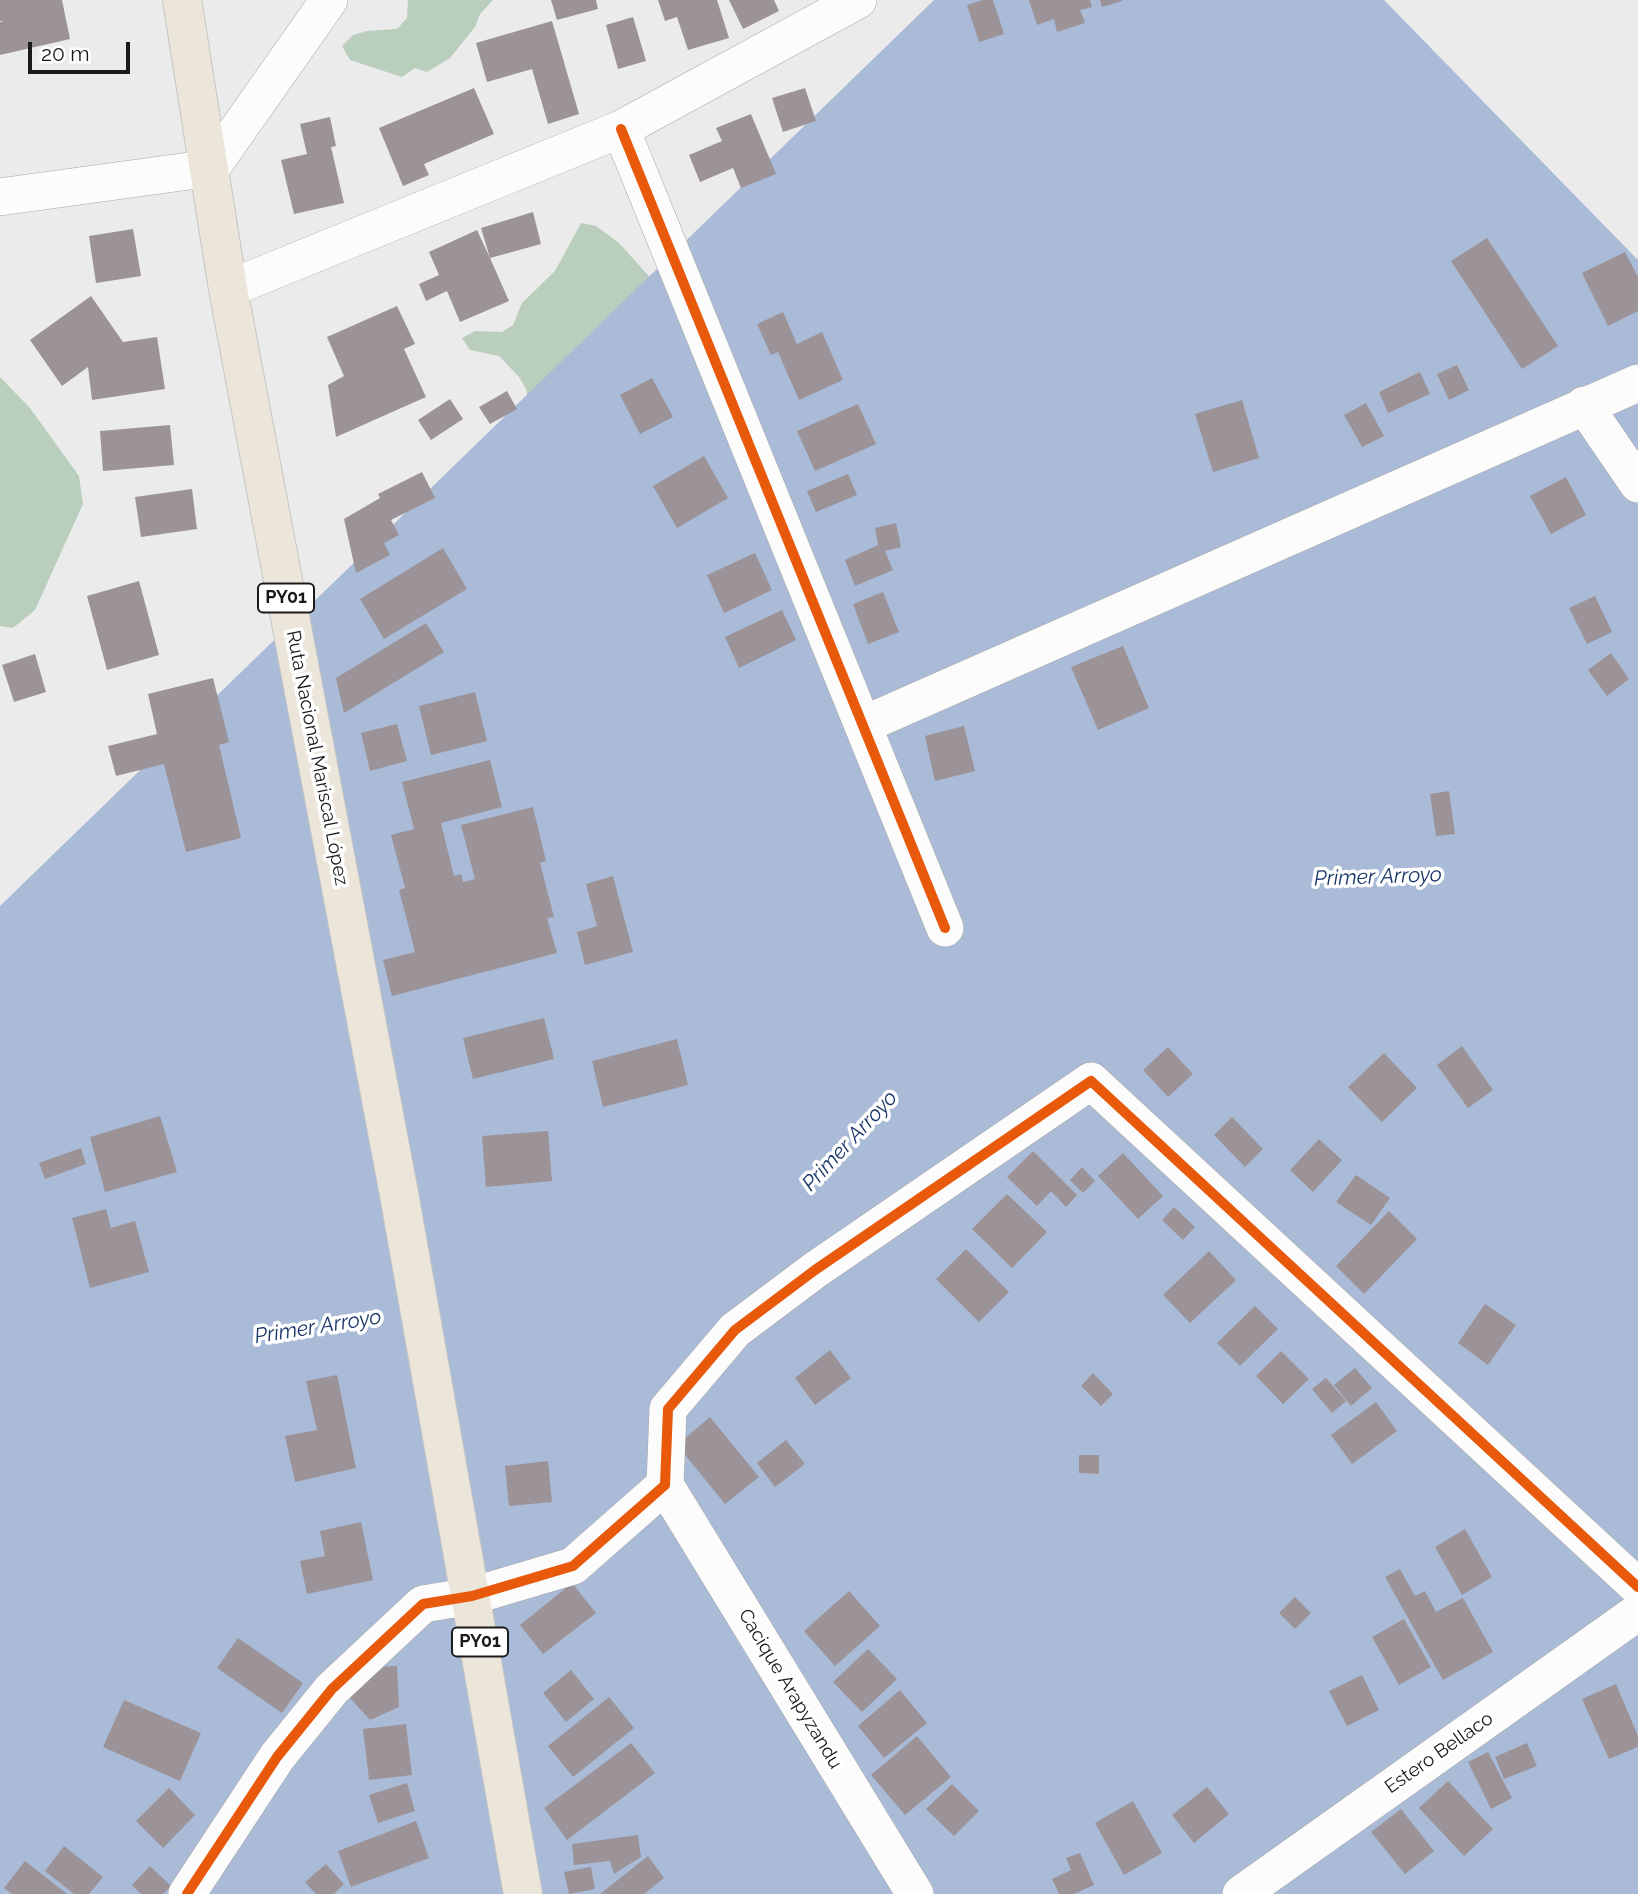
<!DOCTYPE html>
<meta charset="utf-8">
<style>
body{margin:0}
#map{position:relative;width:1638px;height:1894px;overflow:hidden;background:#ecebec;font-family:Raleway,sans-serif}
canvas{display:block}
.scale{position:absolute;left:28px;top:42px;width:102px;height:32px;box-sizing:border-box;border:4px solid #1a1a1b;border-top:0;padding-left:9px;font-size:21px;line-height:24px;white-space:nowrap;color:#1a1a1b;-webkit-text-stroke:5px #fff;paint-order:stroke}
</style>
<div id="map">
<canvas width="1638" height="1894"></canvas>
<div class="scale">20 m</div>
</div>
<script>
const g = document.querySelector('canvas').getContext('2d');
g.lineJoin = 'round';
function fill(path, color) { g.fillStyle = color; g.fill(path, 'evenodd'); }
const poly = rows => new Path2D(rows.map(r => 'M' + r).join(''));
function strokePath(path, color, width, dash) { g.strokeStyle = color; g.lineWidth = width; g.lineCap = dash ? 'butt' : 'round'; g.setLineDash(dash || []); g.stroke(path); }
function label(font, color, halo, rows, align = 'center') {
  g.font = font + ' Raleway,sans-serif'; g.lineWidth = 7; g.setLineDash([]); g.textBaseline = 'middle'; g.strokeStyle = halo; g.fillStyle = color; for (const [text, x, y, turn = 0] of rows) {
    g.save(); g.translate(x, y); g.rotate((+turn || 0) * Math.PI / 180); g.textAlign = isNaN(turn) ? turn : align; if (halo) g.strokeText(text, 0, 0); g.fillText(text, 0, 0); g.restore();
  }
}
const forest = poly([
 [408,0,493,0,480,14,475,27,450,58,427,72,415,68,402,77,350,60,342,46,353,35,367,31,397,29,407,18],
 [581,223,596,226,619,243,666,295,536,432,526,389,519,377,499,356,470,350,462,338,475,331,502,332,513,325,522,303,555,271],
 [0,377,30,408,79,476,83,504,35,610,13,628,0,626]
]);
const water = poly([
 [934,0,1384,0,1638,260,1638,1894,0,1894,0,906]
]);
const building = poly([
 [0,0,62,0,70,39,0,55,0,22,4,21,0,21],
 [551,0,596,0,598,9,557,20],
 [658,0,717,0,729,38,688,50,677,17,665,21],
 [729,0,774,0,779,11,743,29],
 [983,0,993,0,1004,34,979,42,967,5],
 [1029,0,1090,0,1092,7,1080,10,1085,23,1057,32,1054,19,1037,25],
 [1100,0,1122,0,1122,1,1102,7],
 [633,17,646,61,618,69,606,25],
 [552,21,579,114,548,124,532,69,487,82,476,43],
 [474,88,494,134,424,164,429,175,403,186,379,128],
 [805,88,816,121,783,132,772,98],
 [751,114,776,174,741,188,733,168,700,182,689,155,722,141,716,128],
 [330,117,336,146,331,147,344,203,294,214,281,160,307,154,300,124],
 [533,212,541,244,490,258,509,301,460,322,447,291,426,301,419,284,439,275,429,252,477,230,490,258,481,228],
 [133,229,141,276,96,283,89,236],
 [1487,238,1558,346,1522,369,1451,261],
 [1625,252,1638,277,1638,311,1608,326,1582,273],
 [91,296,123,342,157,337,165,389,92,400,88,367,62,386,30,340],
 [397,306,415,344,404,349,426,397,336,437,328,385,344,376,327,337],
 [783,312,797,344,822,332,843,380,799,400,778,352,771,355,757,324],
 [1457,365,1469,390,1449,400,1437,374],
 [1420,372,1430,394,1388,413,1379,392],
 [652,378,673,417,640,434,620,395],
 [507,391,517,409,490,424,479,407],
 [450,399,463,419,431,440,418,420],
 [1242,400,1259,458,1213,472,1195,414],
 [1366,403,1384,436,1362,447,1344,415],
 [858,404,876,444,815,471,797,431],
 [170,425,174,465,103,471,100,431],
 [704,456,728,498,677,528,653,486],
 [422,472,435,498,391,520,399,535,384,543,390,555,356,573,344,519,380,498,378,494],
 [848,474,857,495,816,512,807,491],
 [1566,477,1586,515,1551,534,1530,496],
 [192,489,197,529,141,537,135,497],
 [896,523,901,547,885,551,893,570,855,586,845,560,878,545,875,528],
 [443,548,467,589,384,639,360,599],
 [755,553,772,590,724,613,707,575],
 [139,581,159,655,107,670,87,596],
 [883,592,899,632,868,644,853,604],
 [1595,596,1612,632,1587,644,1569,608],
 [782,610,796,640,739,668,725,637],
 [426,623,444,652,344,713,336,678],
 [1123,646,1149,708,1098,730,1071,667],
 [1611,653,1629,679,1607,696,1588,670],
 [35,654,46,692,14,702,2,665],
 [213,678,229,742,219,745,241,838,186,852,164,764,116,776,108,746,157,734,148,694],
 [475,692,487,741,431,755,419,706],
 [397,724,407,761,370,771,361,733],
 [964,726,975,771,935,781,925,736],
 [490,760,502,807,441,823,454,876,461,874,463,882,475,879,461,825,533,807,546,861,540,863,554,917,547,918,557,953,392,996,383,960,415,952,399,890,405,888,391,835,414,829,402,782],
 [1449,791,1455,834,1436,836,1430,794],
 [613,876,633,952,585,965,577,932,597,926,586,884],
 [544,1018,554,1059,473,1079,463,1038],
 [677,1039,688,1085,603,1107,592,1061],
 [1462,1046,1493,1090,1468,1108,1437,1065],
 [1168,1047,1193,1074,1168,1097,1143,1070],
 [1384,1053,1417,1088,1382,1122,1348,1087],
 [160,1116,177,1172,105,1192,90,1137],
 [1232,1117,1263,1149,1245,1167,1214,1135],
 [548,1131,552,1181,486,1187,482,1136],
 [1319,1139,1342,1160,1313,1192,1290,1170],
 [81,1148,86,1164,45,1179,39,1163],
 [1033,1151,1077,1195,1066,1207,1051,1191,1037,1206,1007,1177],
 [1123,1153,1163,1196,1138,1219,1098,1176],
 [1082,1167,1095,1181,1083,1193,1070,1180],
 [1356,1175,1390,1198,1371,1225,1336,1202],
 [1007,1194,1047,1232,1012,1268,972,1229],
 [1174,1207,1195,1227,1183,1240,1162,1220],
 [106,1209,111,1228,135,1221,149,1272,90,1288,72,1218],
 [1389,1211,1417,1239,1364,1294,1336,1266],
 [966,1249,1009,1292,979,1322,936,1279],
 [1209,1251,1236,1280,1190,1323,1163,1295],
 [1485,1304,1516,1325,1488,1365,1458,1343],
 [1255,1306,1278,1329,1240,1366,1217,1343],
 [830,1350,851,1378,815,1405,795,1378],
 [1281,1351,1309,1379,1283,1404,1256,1376],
 [1355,1368,1372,1388,1351,1406,1334,1385],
 [1093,1373,1113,1394,1101,1406,1081,1386],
 [337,1375,356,1468,295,1482,285,1436,317,1430,306,1381],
 [1326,1378,1346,1401,1332,1413,1312,1389],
 [1376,1402,1397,1431,1352,1464,1331,1435],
 [710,1417,759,1477,725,1504,677,1445],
 [786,1440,805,1464,775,1487,757,1463],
 [1079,1455,1099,1455,1099,1474,1079,1473],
 [548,1461,552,1502,509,1506,505,1466],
 [361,1522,373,1580,307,1594,300,1561,325,1556,320,1531],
 [1465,1529,1492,1577,1462,1595,1435,1547],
 [1400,1569,1415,1596,1425,1591,1436,1612,1463,1598,1493,1652,1443,1680,1385,1577],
 [572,1583,596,1613,543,1654,520,1625],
 [849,1591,880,1626,835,1666,804,1631],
 [1295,1597,1311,1613,1295,1629,1279,1613],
 [1404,1619,1431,1667,1399,1685,1372,1637],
 [238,1638,303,1683,282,1713,217,1668],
 [868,1649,897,1679,862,1712,833,1682],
 [397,1666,399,1707,370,1720,349,1697,372,1667],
 [571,1670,594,1699,566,1722,543,1693],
 [1362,1675,1379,1710,1347,1726,1329,1691],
 [1616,1684,1638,1736,1638,1747,1609,1759,1582,1699],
 [900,1690,927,1723,884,1758,858,1726],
 [609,1697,634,1728,573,1777,548,1746],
 [124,1700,201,1733,180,1781,103,1747],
 [406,1724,412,1775,369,1780,363,1729],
 [917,1736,951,1777,905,1815,871,1775],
 [631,1743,655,1773,567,1840,544,1808],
 [1527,1743,1537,1766,1504,1779,1495,1757],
 [1488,1752,1512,1798,1491,1809,1468,1762],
 [1448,1781,1493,1829,1464,1856,1419,1808],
 [407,1783,415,1811,378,1823,369,1795],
 [952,1784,979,1811,954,1836,926,1809],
 [1207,1787,1229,1814,1194,1843,1172,1815],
 [169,1788,195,1815,163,1848,136,1821],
 [1133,1801,1162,1853,1124,1875,1095,1823],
 [1401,1809,1434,1851,1405,1874,1371,1832],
 [416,1821,429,1858,351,1887,338,1851],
 [638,1835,641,1857,614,1874,610,1861,574,1865,572,1844],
 [64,1846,103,1877,89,1894,74,1894,45,1871],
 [1080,1853,1094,1885,1074,1894,1059,1894,1052,1879,1071,1870,1066,1858],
 [648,1856,664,1878,644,1894,600,1894],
 [25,1861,67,1894,12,1894,4,1888],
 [326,1864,344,1884,334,1894,316,1894,305,1882],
 [150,1866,171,1886,163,1894,141,1894,132,1885],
 [591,1867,595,1889,569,1894,564,1872]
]);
const minor = poly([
 [621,129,945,928],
 [0,197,211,168,329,0],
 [228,289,621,129,858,0],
 [1584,405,1638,484],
 [863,725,1638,383],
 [665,1485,915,1894],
 [187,1894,277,1757,332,1689,423,1604,472,1596,573,1566,665,1485,668,1409,735,1330,815,1270,1091,1081,1638,1587],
 [1241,1894,1638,1612]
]);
const trunk = poly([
 [182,0,228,289,399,1194,523,1894]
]);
const cycleway = poly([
 [621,129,945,928],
 [187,1894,277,1757,332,1689,423,1604,472,1596,573,1566,665,1485,668,1409,735,1330,815,1270,1091,1081,1638,1587]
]);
const shields = [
 [286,598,56],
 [480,1642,56]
];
const shieldNames = [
 ["PY01",286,598],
 ["PY01",480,1642]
];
const streetNames = [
 ["Ruta Nacional Mariscal López",317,758,79],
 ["Cacique Arapyzandu",790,1689,59],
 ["Estero Bellaco",1439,1753,-35]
];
const waterNames = [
 ["Primer Arroyo",1378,877,-2],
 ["Primer Arroyo",850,1141,-47],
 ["Primer Arroyo",318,1327,-9]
];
fill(forest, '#b9cebc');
fill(water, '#aabbd7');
fill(building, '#9b9398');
strokePath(minor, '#a7a7a8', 38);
strokePath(trunk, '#c6c6c6', 40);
strokePath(minor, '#fcfcfc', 37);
strokePath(trunk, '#ebe6d9', 38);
strokePath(cycleway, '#e8590c', 10);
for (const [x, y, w] of shields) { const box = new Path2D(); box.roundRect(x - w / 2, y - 14.5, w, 29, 5); g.fillStyle = '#fff'; g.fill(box); strokePath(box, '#1a1a1b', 2); }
label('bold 18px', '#1a1a1b', null, shieldNames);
label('19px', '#1a1a1b', '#fff', streetNames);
label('italic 21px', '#173567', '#fff', waterNames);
</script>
